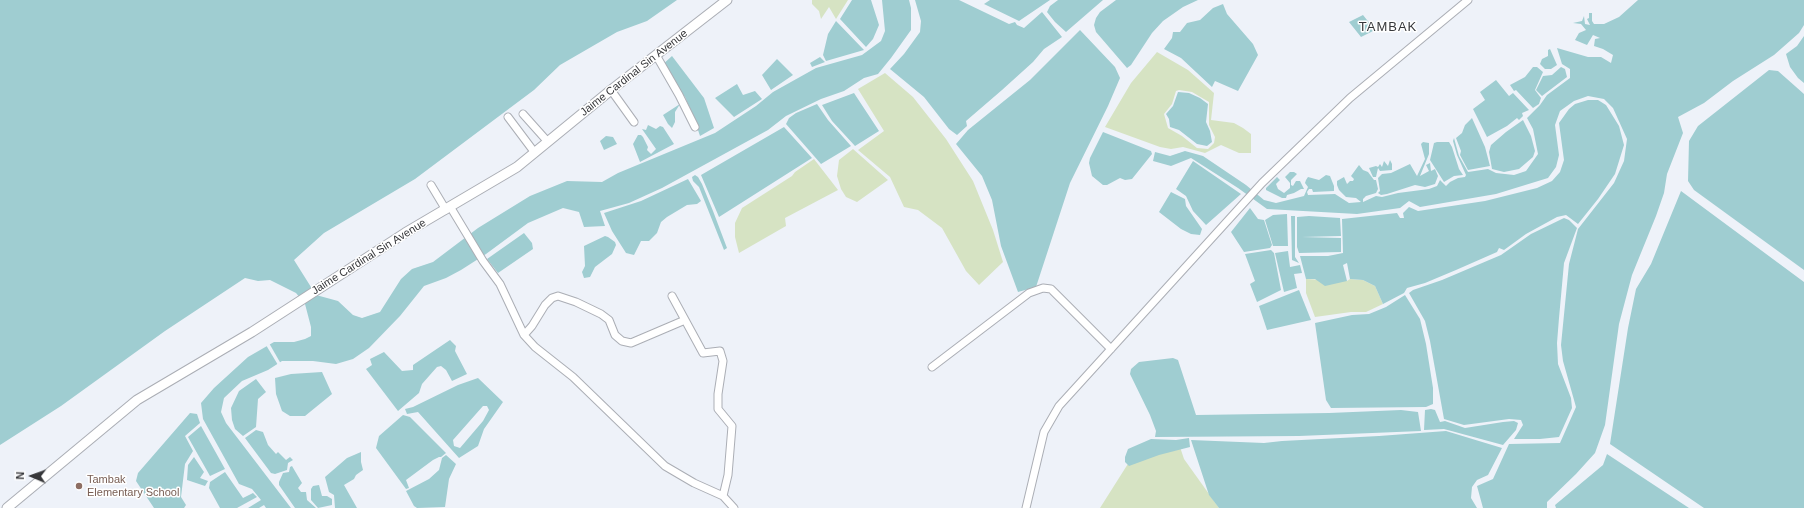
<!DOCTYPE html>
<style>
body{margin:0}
#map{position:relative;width:1804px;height:508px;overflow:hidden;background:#eef2f9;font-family:Helvetica,sans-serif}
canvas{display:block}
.north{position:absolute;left:12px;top:456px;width:40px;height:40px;-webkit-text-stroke:3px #fff;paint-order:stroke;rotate:272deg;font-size:11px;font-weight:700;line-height:16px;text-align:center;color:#36373a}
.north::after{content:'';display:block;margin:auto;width:14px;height:18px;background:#36373a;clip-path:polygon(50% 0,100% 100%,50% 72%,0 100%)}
</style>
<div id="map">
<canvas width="1804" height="508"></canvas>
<div class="north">N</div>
</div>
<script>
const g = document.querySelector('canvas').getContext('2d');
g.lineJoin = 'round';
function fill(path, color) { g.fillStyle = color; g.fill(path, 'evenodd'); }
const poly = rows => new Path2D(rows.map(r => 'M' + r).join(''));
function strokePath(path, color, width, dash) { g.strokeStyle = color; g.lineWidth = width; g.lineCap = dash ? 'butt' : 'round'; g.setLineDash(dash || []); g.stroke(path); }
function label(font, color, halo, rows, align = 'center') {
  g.font = font + ' Helvetica,sans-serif'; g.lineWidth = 3; g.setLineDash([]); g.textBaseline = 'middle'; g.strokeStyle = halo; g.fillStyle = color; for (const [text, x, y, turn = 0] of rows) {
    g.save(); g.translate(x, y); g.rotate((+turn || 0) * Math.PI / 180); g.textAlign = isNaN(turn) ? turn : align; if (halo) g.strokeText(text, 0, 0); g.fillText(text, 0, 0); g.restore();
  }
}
const green = poly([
 [812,0,848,0,836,19,829,7,821,19,819,11,812,4],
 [1157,52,1188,70,1214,93,1211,120,1234,123,1243,128,1251,134,1251,153,1239,153,1221,145,1205,153,1183,147,1171,149,1160,147,1105,127,1131,83],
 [1179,90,1192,92,1209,102,1209,125,1215,137,1214,143,1208,149,1197,148,1182,136,1168,128,1164,114,1172,104,1176,91],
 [885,73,913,97,946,139,973,181,993,230,1003,262,979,285,966,271,942,228,918,210,904,207,890,177,858,150,884,131,858,89],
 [853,149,888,180,857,202,846,197,841,189,837,176,839,160],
 [814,159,838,190,785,218,786,226,739,253,735,237,735,223,742,208,792,176,795,172],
 [1306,279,1347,281,1350,279,1363,280,1375,286,1383,304,1366,312,1351,312,1315,317,1306,293],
 [1180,447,1184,459,1219,508,1100,508,1131,459]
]);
const water = poly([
 [0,0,677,0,647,21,617,32,560,65,534,90,415,179,324,233,294,260,316,295,338,301,353,315,362,318,380,312,401,279,412,269,433,262,478,228,530,196,567,181,602,182,618,173,715,133,756,106,773,92,816,68,862,55,881,41,885,31,882,0,909,0,911,8,911,30,891,58,878,74,864,78,844,91,821,99,786,116,768,130,662,188,629,203,600,211,605,226,584,227,579,212,563,208,528,223,486,254,461,270,446,278,424,286,400,316,369,348,353,359,336,364,313,361,282,361,268,370,242,381,224,398,221,412,226,423,291,508,266,508,264,505,259,508,248,508,261,500,252,489,239,484,203,419,201,403,214,388,248,357,274,342,294,342,305,339,311,336,311,327,305,304,296,293,270,280,258,281,245,278,165,331,61,406,0,445],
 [852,0,871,0,879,25,873,39,866,47,840,19],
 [915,0,959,0,1009,24,1015,22,1017,25,1024,28,1042,12,1062,37,1044,49,1033,62,1002,90,966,121,967,126,957,135,949,129,924,97,890,69,904,54,920,32,921,21],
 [990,0,1050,0,1019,21,984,4],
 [1058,0,1103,0,1066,32,1055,22,1047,12,1050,6],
 [1116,0,1198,0,1183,7,1163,21,1152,33,1131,65,1127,68,1096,32,1094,25,1096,18,1100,12],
 [1638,0,1804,0,1804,25,1799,33,1774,55,1733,81,1704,103,1678,117,1683,133,1667,174,1664,193,1656,216,1632,275,1619,324,1605,425,1595,453,1576,474,1547,502,1547,508,1483,508,1477,486,1493,479,1509,444,1560,443,1576,407,1563,361,1561,345,1569,264,1578,229,1614,183,1624,161,1627,139,1613,108,1604,99,1588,96,1574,101,1560,111,1555,125,1559,155,1556,167,1548,178,1496,194,1420,207,1409,201,1400,208,1357,214,1267,209,1238,188,1191,158,1171,166,1153,161,1155,152,1170,156,1185,151,1203,156,1246,185,1264,200,1276,203,1304,196,1308,187,1305,183,1306,180,1308,177,1319,180,1326,175,1330,176,1334,186,1334,191,1313,192,1312,189,1309,189,1307,192,1308,195,1335,194,1349,203,1361,202,1356,198,1346,197,1339,190,1337,185,1337,181,1344,177,1347,184,1350,181,1353,181,1354,179,1351,176,1359,165,1363,170,1368,172,1374,180,1376,180,1378,189,1376,193,1366,196,1363,199,1363,202,1376,196,1382,197,1398,193,1429,189,1437,186,1440,180,1446,186,1450,182,1458,178,1465,177,1466,175,1457,155,1453,141,1454,138,1459,156,1468,172,1488,169,1496,173,1514,175,1526,171,1538,154,1533,129,1527,118,1540,105,1547,95,1570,78,1570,69,1562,64,1557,48,1588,57,1601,57,1611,63,1613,55,1603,49,1594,46,1595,39,1600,38,1593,35,1587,45,1575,40,1579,33,1586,30,1581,24,1573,23,1582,21,1584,16,1585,24,1590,25,1587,19,1589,18,1589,13,1592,13,1592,21,1594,24,1604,24,1619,17],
 [1223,4,1227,14,1253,44,1258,55,1238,91,1215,81,1212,87,1181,58,1164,49,1172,38,1173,32,1180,32,1187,23,1200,20,1213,8],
 [1363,15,1375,30,1361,37,1349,22],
 [836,21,864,50,826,61,823,55,828,34],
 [1080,30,1115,67,1120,78,1108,106,1070,183,1036,287,1018,292,1001,246,992,200,982,176,956,144,968,130,1030,80],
 [1804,36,1804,83,1798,78,1790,67,1786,54,1797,46],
 [1550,49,1557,65,1551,69,1545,69,1540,64,1542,59,1548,56,1548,50],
 [672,56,704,98,714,128,700,136,694,118,685,97,661,66],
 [820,57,825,62,812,67,810,63],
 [777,59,793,75,771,90,762,75],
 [1533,67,1537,67,1543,72,1535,90,1541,98,1539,104,1533,108,1516,90,1514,91,1510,85,1525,77],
 [1561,67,1565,69,1567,77,1542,96,1536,90,1543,76,1552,75],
 [1769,70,1778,71,1804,94,1804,270,1694,190,1688,181,1689,141,1698,126],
 [1496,80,1509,96,1513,93,1529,110,1522,113,1523,116,1519,120,1517,118,1507,126,1487,137,1473,109,1485,100,1480,92],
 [737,84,743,95,755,91,762,99,734,117,715,98],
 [1178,92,1189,93,1200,98,1208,104,1206,122,1210,131,1212,142,1207,146,1197,144,1179,130,1170,127,1169,119,1166,114,1173,106],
 [854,93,879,131,855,146,832,121,822,105],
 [1588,100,1598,100,1606,105,1619,126,1624,145,1615,174,1598,199,1578,224,1566,215,1557,217,1526,234,1504,250,1499,248,1497,252,1456,270,1425,283,1407,288,1404,293,1383,304,1375,286,1363,280,1350,279,1347,263,1343,265,1347,281,1325,286,1315,279,1306,279,1300,256,1328,256,1343,253,1342,219,1397,213,1400,218,1404,218,1403,213,1409,207,1418,211,1485,201,1537,188,1552,181,1560,172,1564,160,1559,123,1569,109,1575,104],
 [680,104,675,112,675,122,672,128,668,124,663,115],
 [817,104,828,120,851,146,821,164,786,124,789,118,796,113],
 [1472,118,1485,147,1490,166,1468,170,1460,155,1461,151,1456,138,1462,133,1465,125],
 [1523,120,1531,136,1535,151,1533,157,1519,169,1504,172,1492,169,1489,152,1491,145,1506,132],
 [648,125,656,129,660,126,663,127,674,144,640,162,633,144,638,135,641,135,643,137,648,147,647,150,651,154,656,149,642,129,646,130],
 [784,127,812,158,719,217,701,175],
 [1103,132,1151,151,1152,154,1132,179,1125,180,1120,178,1107,185,1103,185,1092,176,1089,163,1090,158],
 [606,136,613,137,617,144,604,150,600,141],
 [1423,142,1429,143,1429,154,1420,176,1429,171,1426,165,1430,163,1431,171,1435,169,1438,176,1435,184,1425,187,1415,185,1387,194,1381,195,1378,193,1380,191,1378,178,1382,174,1391,173,1410,164,1417,176,1425,159,1421,144],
 [1437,142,1449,142,1452,147,1459,169,1463,175,1454,176,1444,182,1430,160,1434,143],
 [1390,160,1392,164,1392,170,1380,171,1378,168,1376,177,1373,177,1369,168,1376,166,1378,167,1380,164,1382,167,1384,161,1388,166],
 [1193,161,1241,194,1206,225,1193,211,1186,196,1176,189],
 [1290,172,1294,172,1297,174,1291,180,1291,185,1293,186,1296,181,1300,181,1304,189,1301,189,1294,193,1287,195,1286,198,1282,198,1266,190,1266,188,1277,177,1280,180,1276,184,1278,189,1284,193,1290,188,1290,183,1285,177],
 [695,175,698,177,702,184,713,211,727,248,724,250,699,187,693,181,692,177],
 [688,179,701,201,697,204,687,205,667,217,661,222,657,233,649,241,641,241,634,255,626,253,612,231,604,213,641,201],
 [1681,191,1804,282,1804,508,1704,508,1610,444,1628,328,1636,289,1651,264],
 [1171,192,1185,199,1186,206,1202,229,1200,235,1191,234,1181,229,1159,212],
 [1250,208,1258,219,1264,220,1272,245,1270,248,1244,252,1231,232],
 [1287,214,1288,246,1273,246,1265,220,1273,215],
 [1291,216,1295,216,1295,257,1299,263,1292,260],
 [1309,216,1340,218,1341,236,1302,237,1341,238,1341,252,1299,253,1297,247,1297,217],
 [1564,218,1569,220,1577,228,1564,263,1559,318,1557,343,1558,364,1571,398,1572,408,1559,437,1540,439,1514,439,1523,425,1521,420,1509,419,1464,425,1444,419,1430,341,1425,321,1409,293,1413,290,1442,280,1501,255,1531,234],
 [524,233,532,243,533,249,498,273,487,259],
 [605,236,608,237,615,242,616,245,612,254,595,267,590,277,584,278,582,272,585,266,584,246],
 [1271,250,1274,253,1281,290,1257,302,1250,284,1255,281,1245,254],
 [1288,251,1290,267,1300,265,1302,273,1294,274,1297,288,1284,292,1275,253],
 [1299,290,1311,320,1267,330,1259,306],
 [1405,295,1420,319,1426,344,1433,388,1433,404,1426,407,1331,408,1326,400,1315,323,1352,315,1369,314,1386,307],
 [450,340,456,346,455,351,467,374,452,381,446,370,441,366,437,367,422,384,419,393,398,411,366,369,372,365,370,359,384,352,402,371,413,370,413,365],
 [1173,358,1178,360,1196,415,1329,413,1401,410,1418,412,1421,431,1299,436,1155,437,1156,431,1150,415,1130,374,1131,369,1139,362],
 [322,372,332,394,305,416,290,416,282,411,276,394,275,378,291,374],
 [478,378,503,402,484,429,478,446,459,458,418,412,407,414,405,409,413,407,458,385],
 [483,406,487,406,489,410,483,421,460,448,454,446,453,440],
 [256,379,266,392,258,399,256,427,243,436,235,429,232,420,231,408,239,391],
 [1431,409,1435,410,1440,422,1445,421,1465,428,1503,422,1514,421,1518,423,1516,430,1503,445,1444,429,1424,430,1425,410],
 [190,413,197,414,200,423,185,436,193,451,185,464,181,497,186,505,184,508,154,508,136,481,138,473],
 [403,415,410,417,446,453,441,457,439,457,433,460,406,480,409,488,406,489,376,448,379,436],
 [201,426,225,469,210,476,188,437],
 [256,430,263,432,268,445,276,454,278,452,286,460,290,457,293,460,288,463,287,470,275,474,271,473,245,438],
 [1446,431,1502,448,1488,475,1477,480,1472,487,1471,498,1477,508,1219,508,1209,495,1191,440,1264,443,1282,441,1379,436],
 [1189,438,1190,447,1159,455,1129,466,1125,462,1125,457,1128,449,1151,439,1176,440],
 [361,452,361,462,363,470,356,475,354,479,344,485,357,508,335,508,334,495,329,492,325,477,347,458],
 [1607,454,1689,508,1556,508,1555,505,1603,465],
 [446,455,456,464,449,479,445,507,417,508,414,506,406,491,429,479,439,470,442,458],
 [194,457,204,472,200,478,208,481,205,486,187,480,188,465],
 [292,466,302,483,298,488,301,492,306,492,307,500,316,508,295,508,279,485,279,482,283,473,289,472,290,467],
 [225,472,243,498,253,493,257,497,237,508,220,508,209,488,210,482],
 [319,485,322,496,327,496,332,499,332,505,318,508,311,500,311,489,313,486]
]);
const pier = poly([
 [269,343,281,364,278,365,266,345]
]);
const minor = poly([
 [656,55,679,95,695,127],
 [611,90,634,122],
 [523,114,548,142],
 [508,117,535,153],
 [431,185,446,210],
 [451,208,483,261,500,284,524,335,535,347,573,377,665,466,694,483,723,496,734,508],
 [672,296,703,353,720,351,723,361,718,394,718,409,732,426,728,475,723,496],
 [524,335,532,326,545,305,552,298,558,296,576,302,601,314,609,320,615,335,622,341,631,343,685,320],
 [932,367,1029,293,1043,288,1051,289,1111,349],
 [1026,508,1044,432,1059,406,1262,183,1350,98,1468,0]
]);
const secondary = poly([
 [7,508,137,400,252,332,405,233,517,167,611,90,727,0]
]);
const markers = [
 [79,486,4,"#8d6e63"]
];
const streetNames = [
 ["Jaime Cardinal Sin Avenue",634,73,-38],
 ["Jaime Cardinal Sin Avenue",369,257,-32]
];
const educationNames = [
 ["Tambak",87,480],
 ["Elementary School",87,493]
];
const quarterNames = [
 ["TAMBAK",1388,27]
];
fill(green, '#d6e3c3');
fill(water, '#9fcdd1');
fill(pier, '#eef2f9');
strokePath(minor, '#abaeb5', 9);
strokePath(secondary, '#abaeb5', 11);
strokePath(minor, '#fff', 7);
strokePath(secondary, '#fff', 9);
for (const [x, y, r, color] of markers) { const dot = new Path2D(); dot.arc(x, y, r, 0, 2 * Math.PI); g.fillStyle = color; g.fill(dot); strokePath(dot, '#fff', 1.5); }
label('11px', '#36373a', '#fff', streetNames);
label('11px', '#785e54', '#fff', educationNames, 'left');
g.letterSpacing = '1px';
label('13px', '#36373a', '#fff', quarterNames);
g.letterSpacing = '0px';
</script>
